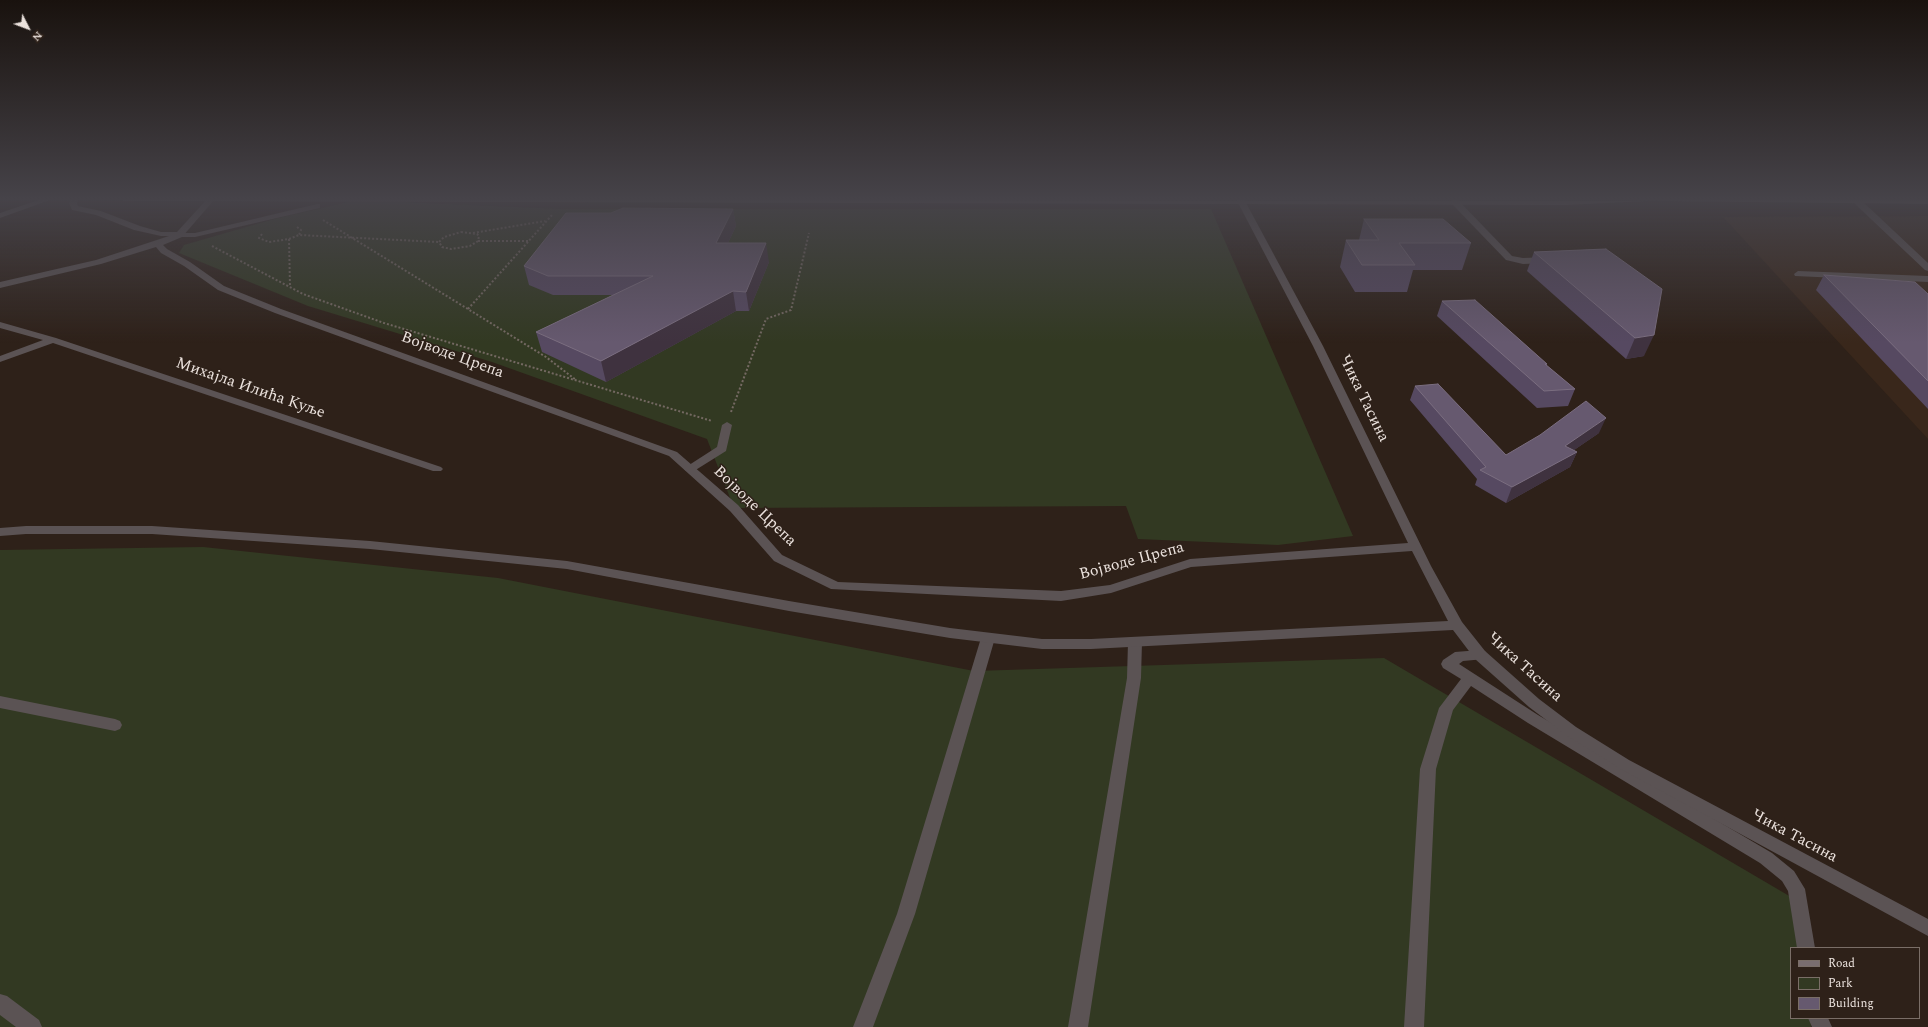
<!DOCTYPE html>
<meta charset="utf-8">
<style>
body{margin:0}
#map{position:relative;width:1928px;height:1027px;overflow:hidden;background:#2e2119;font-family:Spectral,serif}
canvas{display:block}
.legend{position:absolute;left:1790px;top:947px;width:130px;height:72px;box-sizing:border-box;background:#2e2119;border:1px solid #7a6e67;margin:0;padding:5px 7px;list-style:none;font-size:12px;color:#ebe2dd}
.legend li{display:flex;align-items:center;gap:8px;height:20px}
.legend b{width:20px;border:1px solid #7a6e67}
.north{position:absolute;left:8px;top:8px;width:40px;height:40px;-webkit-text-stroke:3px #2e2119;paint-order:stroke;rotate:132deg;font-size:11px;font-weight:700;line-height:16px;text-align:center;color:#ebe2dd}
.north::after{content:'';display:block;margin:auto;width:14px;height:18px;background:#ebe2dd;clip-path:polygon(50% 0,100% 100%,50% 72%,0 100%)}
</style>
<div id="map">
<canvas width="1928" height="1027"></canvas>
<ul class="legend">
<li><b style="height:5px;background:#796d6f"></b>Road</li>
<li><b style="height:11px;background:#323922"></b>Park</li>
<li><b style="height:11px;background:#66596f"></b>Building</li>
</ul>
<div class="north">N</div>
</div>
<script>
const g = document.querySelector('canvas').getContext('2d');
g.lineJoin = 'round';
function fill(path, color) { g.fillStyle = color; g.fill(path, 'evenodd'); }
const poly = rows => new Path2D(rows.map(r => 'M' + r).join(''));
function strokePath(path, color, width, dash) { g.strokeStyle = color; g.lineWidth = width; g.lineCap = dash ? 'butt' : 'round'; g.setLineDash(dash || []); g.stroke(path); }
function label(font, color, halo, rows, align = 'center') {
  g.font = font + ' Spectral,serif'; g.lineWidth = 3; g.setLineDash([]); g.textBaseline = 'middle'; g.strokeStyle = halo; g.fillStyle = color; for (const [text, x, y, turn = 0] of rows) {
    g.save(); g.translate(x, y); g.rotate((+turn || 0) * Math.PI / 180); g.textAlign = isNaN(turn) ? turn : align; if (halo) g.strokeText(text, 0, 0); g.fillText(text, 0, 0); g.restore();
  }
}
const built = poly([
 [1928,216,1928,439,1723,217]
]);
const green = poly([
 [356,200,563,209,1211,209,1353,536,1278,545,1138,539,1126,506,734,508,707,439,492,362,308,306,179,253,184,245,274,219],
 [203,547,498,578,974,671,1384,658,1791,897,1799,948,1791,948,1791,1018,1810,1018,1811,1027,0,1027,0,550]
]);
const path = poly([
 [323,220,546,357,576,380],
 [297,227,301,230,299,235],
 [461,232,477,234,479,236,478,241,470,246,451,249,442,247,439,242,444,237,461,232],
 [473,233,545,221],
 [262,234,259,238,269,242,289,239,299,235,439,242],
 [289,239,290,287],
 [478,241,529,241],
 [212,246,303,294,384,323,712,421],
 [468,309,552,215],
 [731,412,766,319,791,310,809,233]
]);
const service = poly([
 [41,199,53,199,0,218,0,213,41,199],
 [1452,200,1458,200,1512,256,1523,258,1547,257,1551,260,1547,263,1523,264,1506,260,1452,204,1452,200],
 [1855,200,1861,200,1928,263,1928,271,1925,270,1855,204,1855,200],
 [317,204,320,204,320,208,195,237,179,237,175,235,179,233,195,233,317,204],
 [1798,271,1928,276,1928,282,1795,276,1794,274,1798,271],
 [727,422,732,425,726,451,694,471,686,471,684,469,686,467,717,447,722,425,727,422],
 [988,633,993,635,995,638,915,914,873,1027,853,1027,897,914,981,638,983,635,988,633],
 [1135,637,1140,638,1142,642,1141,678,1088,1027,1068,1027,1127,678,1128,642,1130,638,1135,637],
 [1480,650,1485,651,1487,655,1485,659,1463,661,1459,664,1538,715,1772,853,1794,871,1805,889,1815,948,1797,948,1788,891,1782,881,1760,863,1528,723,1471,686,1453,710,1436,769,1424,1027,1404,1027,1420,769,1439,708,1461,679,1443,668,1441,664,1443,660,1455,652,1480,650],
 [0,696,115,719,120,721,122,725,120,729,115,731,0,708,0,696],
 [0,994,7,996,39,1020,42,1027,16,1027,0,1015,0,994],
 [1808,1018,1828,1018,1832,1027,1812,1027,1808,1018]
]);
const minor = poly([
 [71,199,79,199,77,203,78,206,101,211,140,226,161,232,177,232,207,199,215,199,182,237,163,245,167,249,190,262,224,286,281,309,677,452,738,505,782,555,838,582,1061,591,1110,585,1190,559,1408,543,1313,346,1236,199,1244,199,1323,346,1431,566,1462,622,1485,651,1539,699,1576,727,1629,760,1928,919,1928,936,1619,768,1566,735,1529,707,1475,659,1453,630,1091,649,1042,649,950,638,789,611,567,569,370,549,152,534,26,534,0,536,0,528,26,526,152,526,370,541,567,561,789,601,950,628,1042,639,1091,639,1448,621,1412,551,1191,567,1111,593,1061,601,831,589,774,561,730,511,669,456,275,313,218,290,184,266,161,253,156,247,101,264,0,288,0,282,96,260,169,236,161,236,134,230,96,215,72,210,69,203,71,199],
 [0,322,56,338,441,467,443,469,441,471,433,471,53,343,0,362,0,356,43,340,0,328,0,322]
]);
const secondary = poly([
 [120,199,1566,201,1884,199,1928,200,1928,204,1649,201,1566,205,124,201,120,199]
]);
const wall = poly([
 [733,209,736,226,728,243,769,262,749,311,736,311,606,382,542,352,536,332,613,295,553,295,529,285,524,266,611,213],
 [1364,219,1471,243,1462,270,1413,270,1407,292,1355,292,1340,267,1346,240,1359,240],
 [1606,249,1644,356,1626,359,1527,271,1534,252],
 [1824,275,1928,294,1928,409,1816,290],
 [1442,301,1547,364,1547,366,1575,389,1568,406,1537,408,1437,316],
 [1415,386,1506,455,1599,433,1574,450,1577,452,1570,467,1506,503,1475,485,1477,479,1410,400]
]);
const shadedWall = poly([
 [733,209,736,226,719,262,716,243],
 [766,243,769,262,749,311,746,292],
 [733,291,736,311,606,382,601,361],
 [1654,335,1644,356,1626,359,1635,338],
 [1606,418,1599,433,1558,461,1565,446],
 [1577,452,1570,467,1506,503,1512,487]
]);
const building = poly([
 [623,208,733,209,716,243,766,243,746,292,733,291,601,361,536,332,653,276,548,276,524,266,566,213,611,213,623,208],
 [1364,219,1443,219,1471,243,1399,243,1415,265,1362,265,1346,240,1379,240,1364,219],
 [1606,249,1662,289,1654,335,1635,338,1534,252,1606,249],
 [1824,275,1915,282,1928,294,1928,381,1824,275],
 [1475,300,1547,364,1545,364,1575,389,1544,391,1442,301,1475,300],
 [1438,384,1506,455,1540,435,1586,401,1606,418,1565,446,1577,452,1512,487,1480,470,1486,467,1415,386,1438,384]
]);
const streetNames = [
 ["Војводе Црепа",452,356,20],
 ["Михајла Илића Куље",250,389,19],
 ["Чика Тасина",1363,399,64],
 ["Војводе Црепа",754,507,44],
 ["Војводе Црепа",1132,562,-15],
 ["Чика Тасина",1524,668,42],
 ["Чика Тасина",1794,837,28]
];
fill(built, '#39271b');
fill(green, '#323922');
strokePath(path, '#746962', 2, [2, 2]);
fill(service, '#5b5354');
fill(minor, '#5b5354');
fill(secondary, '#796d6f');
fill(wall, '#564961');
fill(shadedWall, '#3f323f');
fill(building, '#66596f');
strokePath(building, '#7b6e80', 1);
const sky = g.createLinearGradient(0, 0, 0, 343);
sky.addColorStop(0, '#19120e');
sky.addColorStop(0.58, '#464349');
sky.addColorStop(1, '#46434900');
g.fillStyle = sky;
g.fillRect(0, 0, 1928, 343);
label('16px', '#ebe2dd', '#2e2119', streetNames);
</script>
